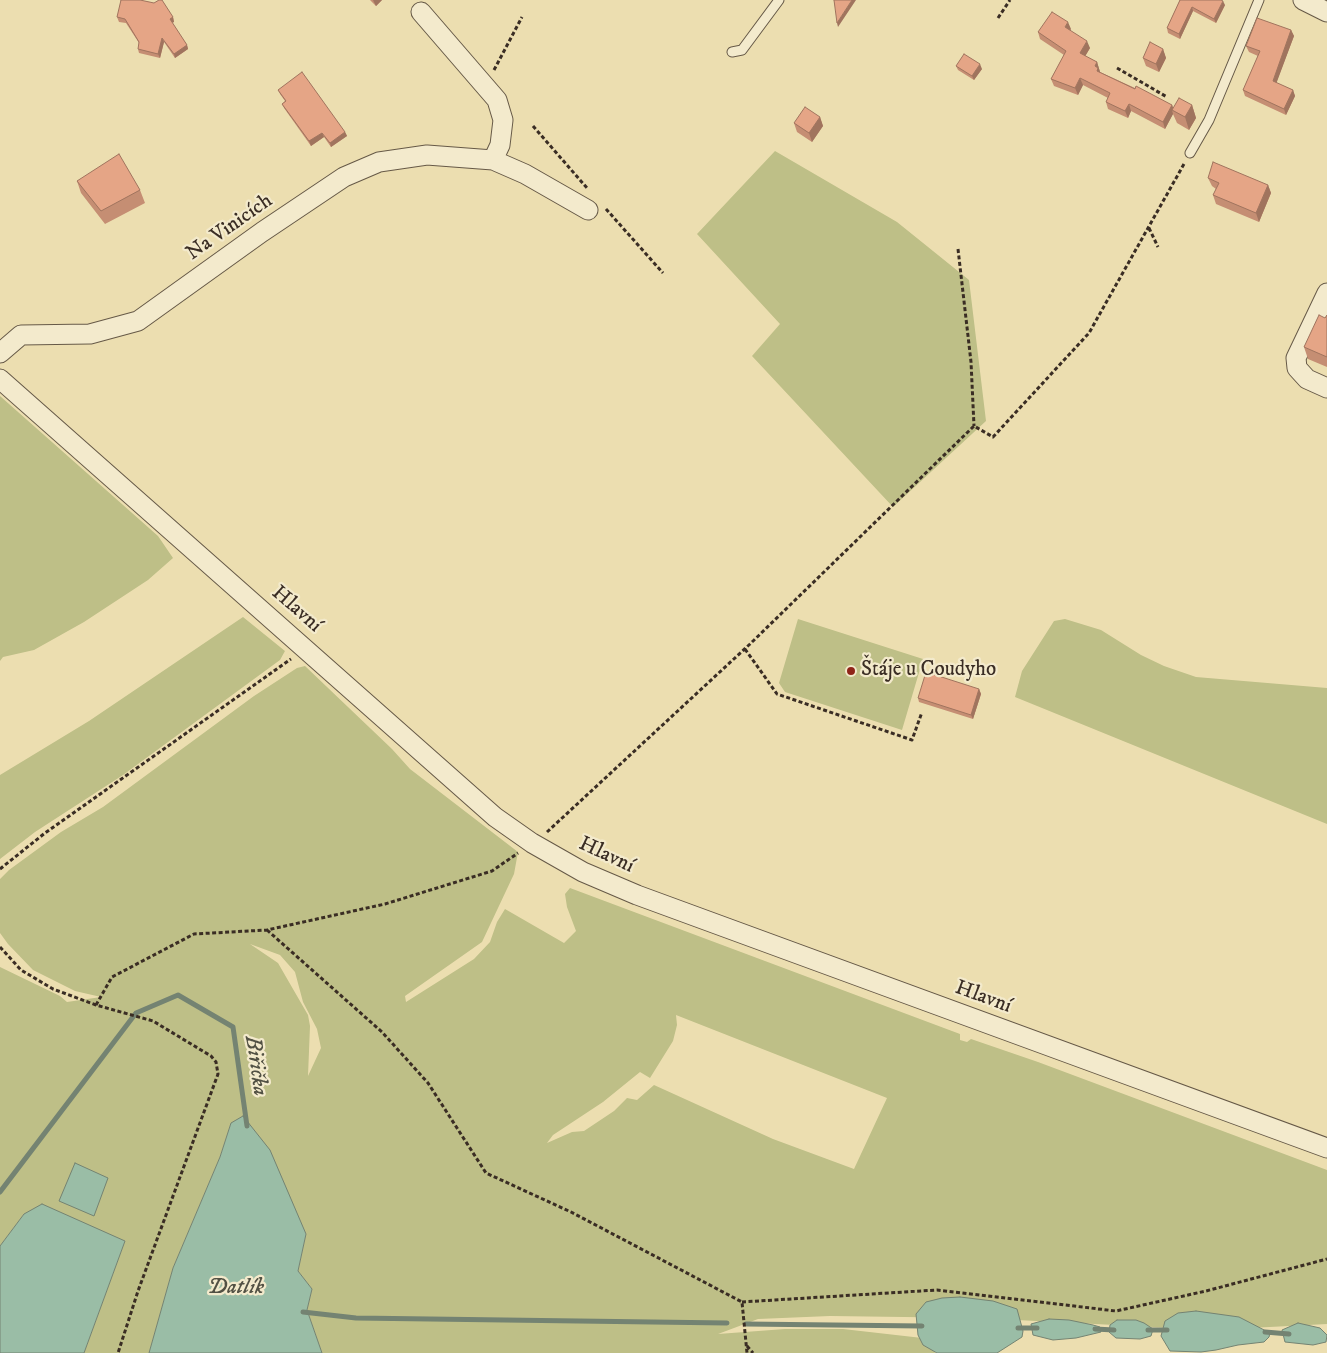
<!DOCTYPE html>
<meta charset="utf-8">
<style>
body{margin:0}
canvas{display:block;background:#ecdeb0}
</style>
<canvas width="1327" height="1353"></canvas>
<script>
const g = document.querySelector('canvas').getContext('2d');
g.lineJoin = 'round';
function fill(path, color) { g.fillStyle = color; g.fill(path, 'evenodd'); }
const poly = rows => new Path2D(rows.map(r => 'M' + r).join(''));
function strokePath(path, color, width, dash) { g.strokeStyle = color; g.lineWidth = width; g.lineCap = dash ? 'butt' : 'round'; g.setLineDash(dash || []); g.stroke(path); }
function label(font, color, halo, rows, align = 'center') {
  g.font = font + ' "IM FELL DW Pica",serif'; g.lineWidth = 4.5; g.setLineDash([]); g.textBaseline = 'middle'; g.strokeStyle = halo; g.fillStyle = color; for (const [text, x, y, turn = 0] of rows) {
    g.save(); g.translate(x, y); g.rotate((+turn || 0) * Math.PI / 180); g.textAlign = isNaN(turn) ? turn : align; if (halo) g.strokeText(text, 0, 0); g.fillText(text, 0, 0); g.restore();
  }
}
const green = poly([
 [775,151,897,222,969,280,986,421,893,507,752,356,780,324,697,234],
 [0,396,158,536,173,558,148,580,84,622,34,650,3,657,0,661],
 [243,617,285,651,280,660,123,775,35,832,0,859,0,775,89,721],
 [798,619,923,659,902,730,785,692,779,683],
 [1065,619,1101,630,1141,655,1164,666,1196,677,1327,688,1327,824,1015,697,1022,671,1054,621],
 [305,666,392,749,410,769,518,852,514,874,482,942,405,996,406,1002,474,959,490,942,497,922,505,909,564,943,576,931,567,907,565,894,570,888,960,1034,960,1040,967,1042,971,1039,1038,1062,1327,1170,1327,1324,1212,1330,978,1318,830,1316,758,1319,718,1334,785,1329,843,1329,931,1339,935,1353,322,1353,307,1310,312,1289,298,1271,306,1234,231,1123,220,1157,173,1268,149,1353,84,1353,125,1241,24,1214,0,1246,0,967,60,996,67,1002,101,997,75,991,33,970,8,944,0,933,0,879,9,870,61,832,103,807,254,696,297,668],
 [250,944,280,955,295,972,303,1002,317,1029,321,1048,308,1076,310,1026,308,1015,278,963],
 [676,1015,887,1098,854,1169,773,1139,654,1085,637,1100,627,1098,614,1111,584,1131,572,1132,547,1143,553,1135,603,1102,640,1072,650,1078,673,1041,677,1025]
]);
const water = poly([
 [243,1116,270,1150,306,1234,298,1271,312,1289,307,1310,322,1353,149,1353,173,1268,220,1157,231,1123,243,1116],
 [75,1163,108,1178,94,1216,59,1201,75,1163],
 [42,1204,125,1241,84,1353,0,1353,0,1246,24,1214,42,1204],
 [960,1297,993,1301,1017,1309,1023,1331,1022,1337,997,1353,937,1353,923,1345,918,1335,916,1314,926,1302,942,1298,960,1297],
 [1196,1311,1239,1317,1270,1333,1269,1337,1264,1342,1238,1345,1216,1350,1201,1352,1170,1351,1161,1336,1165,1321,1178,1313,1196,1311],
 [1049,1319,1069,1320,1093,1325,1100,1327,1101,1332,1076,1338,1053,1340,1033,1335,1031,1324,1049,1319],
 [1117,1320,1136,1320,1144,1323,1153,1329,1151,1336,1140,1339,1116,1338,1109,1332,1110,1325,1117,1320],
 [1298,1323,1320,1328,1327,1335,1326,1342,1313,1345,1285,1342,1282,1330,1298,1323]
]);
const stream = poly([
 [0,1192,136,1013,178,995,233,1027,247,1126],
 [303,1312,356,1318,727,1323],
 [746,1324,922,1326],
 [1018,1328,1037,1328],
 [1095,1329,1114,1330],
 [1148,1330,1167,1330],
 [1265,1332,1289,1334]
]);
const path = poly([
 [998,18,1010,0],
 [1117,68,1167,97],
 [494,70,522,17],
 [533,126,587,188],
 [606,209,663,273],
 [1149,228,1158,247],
 [958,249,971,362,974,426],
 [745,649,777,694,912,740,922,712],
 [547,832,750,644,974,426,993,437,1089,333,1184,164],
 [0,869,45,833,291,659],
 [267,930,382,1032,428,1083,486,1173,571,1212,742,1302,747,1353],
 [0,947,21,970,53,989,96,1005,153,1021,211,1056,216,1062,218,1074,138,1291,118,1353],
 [96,1005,112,977,194,934,267,930,385,904,492,871,518,853],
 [742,1302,937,1290,1116,1311,1206,1291,1327,1259],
 [747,1346,753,1353]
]);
const service = poly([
 [732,52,742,50,779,0],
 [1190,153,1209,120,1259,0]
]);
const minor = poly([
 [1303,0,1327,12],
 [421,12,497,100,503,120,500,145,493,160],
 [1327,293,1296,358,1297,368,1307,379,1327,388],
 [0,353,21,335,90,334,138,321,262,232,344,177,379,162,427,155,493,160,525,174,588,210],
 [0,379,495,817,532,843,583,872,637,895,1327,1148]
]);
const wall = poly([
 [370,0,382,0,376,6],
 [1180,0,1225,5,1216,23,1193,11,1180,39,1168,33,1167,28],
 [117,17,173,17,174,22,172,23,187,45,188,49,175,58,164,42,160,58,139,53,138,49,139,43,126,23,119,22],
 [1071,29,1070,31,1090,48,1085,56,1097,62,1100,72,1172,105,1173,108,1192,105,1196,118,1189,130,1177,123,1173,114,1165,129,1131,111,1128,118,1108,109,1106,102,1108,98,1083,85,1078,95,1054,86,1051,79,1064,55,1040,39,1038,32],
 [1291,30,1294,36,1276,83,1293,90,1295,96,1286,115,1245,96,1243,90,1258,56,1249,52,1246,46],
 [1163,49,1166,58,1159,72,1146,66,1143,58],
 [956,66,982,69,974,80,958,70],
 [278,90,345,132,347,136,331,147,324,137,311,146,284,108,282,104,285,101,280,94],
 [820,117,823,126,812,142,797,132,794,123],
 [1208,178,1268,185,1271,193,1259,222,1216,204,1213,195,1216,189,1212,186],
 [77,181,140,190,145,203,105,224,81,193],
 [1327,315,1327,367,1308,359,1304,347],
 [979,689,981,694,973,719,919,702,918,698]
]);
const shadedWall = poly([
 [373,0,382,0,376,6],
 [852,0,856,0,838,27,837,23],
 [1223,1,1225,5,1216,23,1214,19],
 [1192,7,1193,11,1180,39,1179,34],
 [173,17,174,22,171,23,170,19],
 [1068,22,1071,29,1067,34,1065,27],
 [1291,30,1294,36,1275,87,1273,81],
 [162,38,164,42,160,58,158,54],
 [1087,41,1090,48,1083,60,1080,53],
 [187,45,188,49,175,58,174,54],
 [1163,49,1166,58,1159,72,1156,64],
 [1097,62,1101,75,1099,78,1095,66],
 [980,64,982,69,974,80,972,76],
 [1080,78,1083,85,1078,95,1075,88],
 [1293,90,1295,96,1286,115,1284,109],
 [1129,104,1131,111,1128,118,1125,111],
 [1172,105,1175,112,1172,110,1173,114,1165,129,1163,122],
 [1192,105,1196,118,1189,130,1185,117],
 [820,117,823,126,812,142,809,133],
 [345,132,347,136,331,147,330,143],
 [322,133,324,137,311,146,309,141],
 [1268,185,1271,193,1259,222,1256,213],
 [979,689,981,694,973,719,971,715]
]);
const building = poly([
 [121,0,140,0,154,3,159,0,162,0,173,17,170,19,187,45,174,54,162,38,158,54,138,49,139,42,125,19,117,17,121,0],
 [834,0,852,0,837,23,834,0],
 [1180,0,1221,0,1223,1,1214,19,1192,7,1179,34,1167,28,1180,0],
 [1052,12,1068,22,1065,27,1087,41,1080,53,1097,62,1095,66,1098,68,1097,71,1135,89,1136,86,1172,105,1163,122,1129,104,1125,111,1106,102,1110,93,1080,78,1075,88,1051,79,1066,51,1038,32,1052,12],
 [1257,18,1291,30,1273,81,1293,90,1284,109,1243,90,1260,51,1246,46,1257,18],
 [1150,42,1163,49,1156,64,1143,58,1150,42],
 [964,54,980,64,972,76,956,66,964,54],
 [302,72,345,132,330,143,322,133,309,141,282,104,286,101,278,90,302,72],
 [1179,98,1192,105,1185,117,1172,110,1179,98],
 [805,107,820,117,809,133,794,123,805,107],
 [119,154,140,190,101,211,77,181,119,154],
 [1213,162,1268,185,1256,213,1213,195,1219,183,1208,178,1213,162],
 [1319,315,1325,318,1327,315,1327,357,1304,347,1319,315],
 [926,672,979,689,971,715,918,698,926,672]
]);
const markers = [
 [851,671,5,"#8f2418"]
];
const streetNames = [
 ["Na Vinicích",230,228,-35],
 ["Hlavní",296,610,41],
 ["Hlavní",606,856,25],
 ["Hlavní",983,998,20]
];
const poiNames = [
 ["Štáje u Coudyho",861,671]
];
const waterNames = [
 ["Biřička",255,1066,82],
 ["Datlík",236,1288]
];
fill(green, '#bebf87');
fill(water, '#9abda6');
strokePath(water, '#748372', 1);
strokePath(stream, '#748372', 5);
strokePath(service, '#665947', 11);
strokePath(minor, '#665947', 21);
strokePath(path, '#3a2d24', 3, [4, 2.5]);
strokePath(service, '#f3eacc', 9);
strokePath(minor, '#f3eacc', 19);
fill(wall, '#c58e73');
fill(shadedWall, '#a0745e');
fill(building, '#e5a586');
strokePath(building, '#a0745e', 1);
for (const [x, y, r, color] of markers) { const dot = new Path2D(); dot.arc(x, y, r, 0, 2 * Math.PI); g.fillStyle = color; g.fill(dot); strokePath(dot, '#f3eacc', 2); }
label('21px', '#3a2d24', '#f3eacc', streetNames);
label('21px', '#3a2d24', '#f3eacc', poiNames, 'left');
label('italic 22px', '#525144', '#f3eacc', waterNames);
</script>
